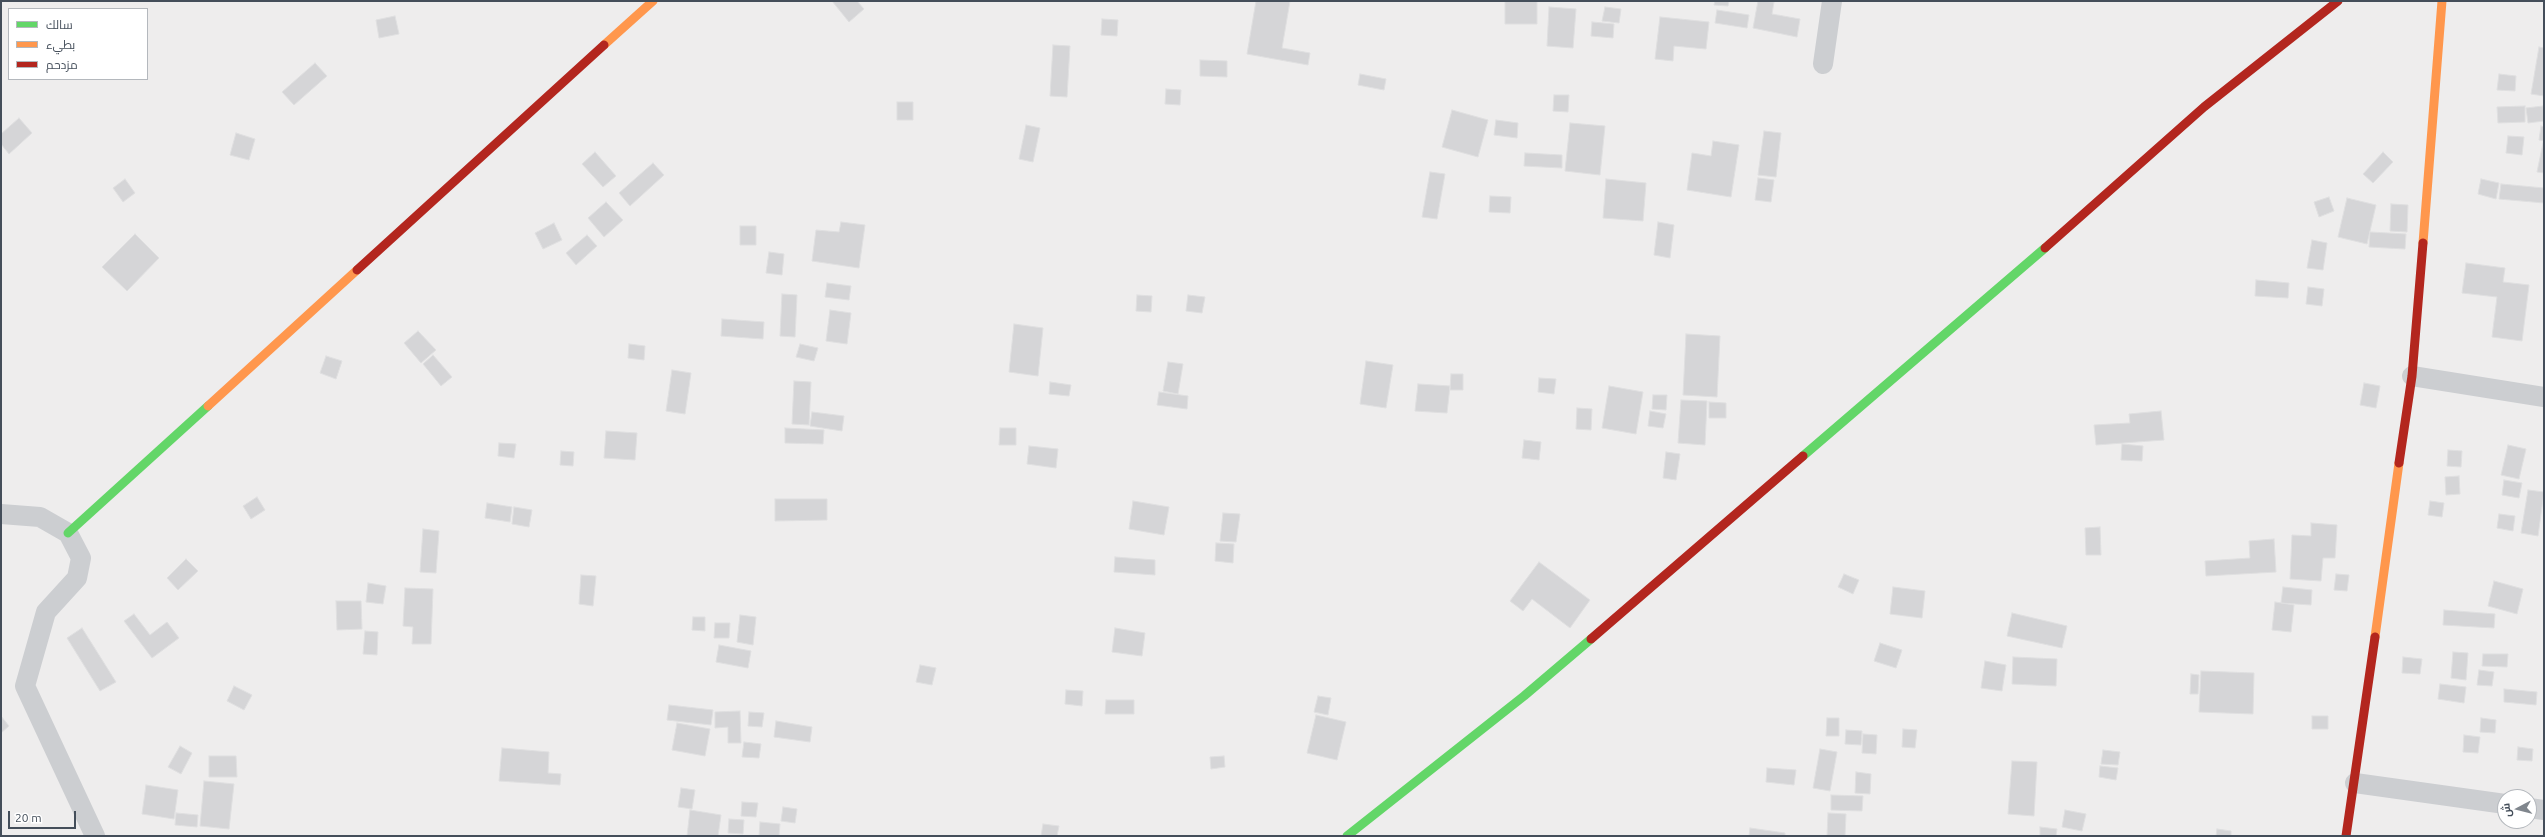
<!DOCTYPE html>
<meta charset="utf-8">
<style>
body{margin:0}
#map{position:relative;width:2545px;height:837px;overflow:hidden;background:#eeeded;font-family:Ubuntu,Cairo,sans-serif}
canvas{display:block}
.frame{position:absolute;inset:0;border:2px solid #444e5a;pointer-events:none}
.legend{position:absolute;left:8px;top:8px;width:140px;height:72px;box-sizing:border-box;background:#fff;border:1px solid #b4b8bd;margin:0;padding:5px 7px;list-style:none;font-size:12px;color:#444e5a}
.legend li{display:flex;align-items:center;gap:8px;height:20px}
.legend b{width:20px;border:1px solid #b4b8bd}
.north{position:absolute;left:2497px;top:789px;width:40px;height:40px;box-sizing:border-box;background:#fff;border:1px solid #b4b8bd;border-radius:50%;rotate:263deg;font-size:11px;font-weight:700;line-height:16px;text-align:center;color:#444e5a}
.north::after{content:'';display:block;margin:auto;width:14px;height:18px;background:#80868d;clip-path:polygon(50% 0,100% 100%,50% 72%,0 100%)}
.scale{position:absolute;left:8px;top:811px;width:68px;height:18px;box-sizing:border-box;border:2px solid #444e5a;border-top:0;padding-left:5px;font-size:12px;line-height:14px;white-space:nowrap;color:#444e5a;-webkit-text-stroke:3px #fff;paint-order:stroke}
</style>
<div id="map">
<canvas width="2545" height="837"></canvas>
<div class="frame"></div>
<ul class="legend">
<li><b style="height:5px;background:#63d668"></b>سالك</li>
<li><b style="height:5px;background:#ff974d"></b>بطيء</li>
<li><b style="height:5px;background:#b3261e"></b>مزدحم</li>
</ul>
<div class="north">ش</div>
<div class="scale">20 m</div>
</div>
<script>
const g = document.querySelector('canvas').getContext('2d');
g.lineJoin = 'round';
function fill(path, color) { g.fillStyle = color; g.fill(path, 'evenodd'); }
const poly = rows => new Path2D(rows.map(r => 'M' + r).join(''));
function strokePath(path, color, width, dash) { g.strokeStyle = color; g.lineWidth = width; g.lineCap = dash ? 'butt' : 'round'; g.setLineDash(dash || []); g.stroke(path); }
const building = poly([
 [832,1,857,1,864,9,849,22,832,1],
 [1256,1,1290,1,1282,48,1310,53,1308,65,1247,54,1256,1],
 [1505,1,1537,1,1537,24,1505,24,1505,1],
 [1715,1,1729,1,1728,6,1714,5,1715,1],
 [1758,1,1774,2,1772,14,1800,19,1797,37,1753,28,1758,1],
 [1549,7,1576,9,1573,48,1547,46,1549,7],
 [1605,7,1621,9,1619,23,1602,21,1605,7],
 [1717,10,1749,15,1747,28,1715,23,1717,10],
 [395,16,399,34,379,38,376,20,395,16],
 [1660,17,1709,22,1706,49,1674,46,1673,61,1655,59,1660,17],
 [1102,19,1118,20,1117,36,1101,35,1102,19],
 [1592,22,1614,24,1613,38,1591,36,1592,22],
 [1053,45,1070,46,1067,97,1050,96,1053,45],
 [2539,47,2544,48,2544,96,2531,94,2539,47],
 [1200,60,1227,61,1227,77,1200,76,1200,60],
 [315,63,327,76,294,105,282,92,315,63],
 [1360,74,1386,79,1384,90,1358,85,1360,74],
 [2499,74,2516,76,2515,91,2497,90,2499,74],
 [1166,89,1181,90,1180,105,1165,104,1166,89],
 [1554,95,1569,95,1568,112,1553,111,1554,95],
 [897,102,913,102,913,120,897,120,897,102],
 [2525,106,2525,122,2498,123,2497,107,2525,106],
 [2543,106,2544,121,2528,123,2526,108,2543,106],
 [1452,110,1488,120,1478,157,1442,147,1452,110],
 [19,118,32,133,9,154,1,144,1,134,19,118],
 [1496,120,1518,123,1517,138,1494,135,1496,120],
 [1570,123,1605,126,1600,175,1565,171,1570,123],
 [1026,125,1040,128,1033,162,1019,159,1026,125],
 [2541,126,2544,127,2544,141,2539,140,2541,126],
 [1764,131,1781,133,1776,177,1758,175,1764,131],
 [236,133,255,139,249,160,230,155,236,133],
 [2508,136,2524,137,2522,155,2506,153,2508,136],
 [1713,141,1739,145,1731,197,1687,190,1692,153,1711,156,1713,141],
 [2543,143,2544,143,2544,173,2537,172,2543,143],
 [595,152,616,176,603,187,582,164,595,152],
 [2383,152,2393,162,2373,183,2363,174,2383,152],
 [1525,153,1562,155,1562,168,1524,166,1525,153],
 [653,163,664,175,630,206,619,193,653,163],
 [1430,172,1445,174,1437,219,1422,217,1430,172],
 [1758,178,1774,180,1771,202,1755,200,1758,178],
 [125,179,135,193,123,202,113,188,125,179],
 [1606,179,1646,183,1643,221,1603,218,1606,179],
 [2481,179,2499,183,2496,199,2478,194,2481,179],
 [2501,184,2544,188,2544,203,2499,199,2501,184],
 [1490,196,1511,197,1510,213,1489,212,1490,196],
 [2329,197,2334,211,2319,217,2314,202,2329,197],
 [2347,198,2376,205,2367,244,2338,237,2347,198],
 [606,202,623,220,604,237,588,218,606,202],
 [2391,204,2408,205,2407,232,2390,231,2391,204],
 [841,222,865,225,859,268,812,261,816,230,839,232,841,222],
 [1658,222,1674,225,1670,258,1654,255,1658,222],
 [554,223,562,240,543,249,535,233,554,223],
 [740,226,756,226,756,245,740,245,740,226],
 [2370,232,2406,234,2405,249,2369,247,2370,232],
 [135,234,159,258,127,291,102,267,135,234],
 [587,235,597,246,576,265,566,253,587,235],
 [2312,240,2327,243,2323,270,2307,268,2312,240],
 [769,252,784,254,782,275,766,273,769,252],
 [2466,263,2505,268,2503,282,2529,285,2522,341,2492,337,2497,297,2462,293,2466,263],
 [2256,280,2289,283,2288,298,2255,296,2256,280],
 [827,283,851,286,849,300,825,297,827,283],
 [2308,287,2324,289,2322,306,2306,304,2308,287],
 [782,294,797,295,795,337,780,336,782,294],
 [1137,295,1152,296,1151,312,1136,311,1137,295],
 [1188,295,1205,297,1202,313,1186,311,1188,295],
 [830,310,851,313,847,344,826,341,830,310],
 [722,319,764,322,763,339,721,336,722,319],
 [1014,324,1043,328,1038,376,1009,372,1014,324],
 [418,331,436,350,421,363,404,343,418,331],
 [1686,334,1720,336,1717,397,1683,395,1686,334],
 [629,344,645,346,644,360,628,358,629,344],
 [800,344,818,348,814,361,796,357,800,344],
 [433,355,452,377,441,386,423,364,433,355],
 [326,356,342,361,336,379,320,373,326,356],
 [1366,361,1393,365,1386,408,1360,404,1366,361],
 [1168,362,1183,364,1178,394,1163,391,1168,362],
 [672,370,691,373,685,414,666,411,672,370],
 [1451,374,1463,374,1463,390,1450,390,1451,374],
 [1539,378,1556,379,1554,394,1538,392,1539,378],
 [794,381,811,382,809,425,792,424,794,381],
 [1050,382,1071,385,1069,396,1049,394,1050,382],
 [2364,383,2380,386,2376,408,2360,405,2364,383],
 [1418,384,1450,386,1447,413,1415,411,1418,384],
 [1609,386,1643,392,1636,434,1602,428,1609,386],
 [1159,392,1188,396,1187,409,1157,405,1159,392],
 [1653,395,1667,395,1666,410,1652,409,1653,395],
 [1681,400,1707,401,1705,445,1678,443,1681,400],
 [1709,402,1726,403,1726,418,1709,418,1709,402],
 [1577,408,1592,409,1591,430,1576,429,1577,408],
 [1650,411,1666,414,1663,428,1648,426,1650,411],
 [2161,411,2164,440,2096,445,2094,425,2130,423,2129,414,2161,411],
 [812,412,844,416,842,431,810,426,812,412],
 [785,428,824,430,823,444,785,443,785,428],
 [1000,428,1016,428,1016,445,999,445,1000,428],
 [606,431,637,433,635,460,604,458,606,431],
 [1524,440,1541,442,1539,460,1522,458,1524,440],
 [499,443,516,444,514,458,498,456,499,443],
 [2122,444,2143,446,2142,461,2121,460,2122,444],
 [2508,445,2526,449,2519,479,2501,475,2508,445],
 [1029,446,1058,449,1056,468,1027,464,1029,446],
 [2448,450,2462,451,2461,467,2447,466,2448,450],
 [561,451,574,452,573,466,560,465,561,451],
 [1666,452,1680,454,1676,480,1663,478,1666,452],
 [2459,476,2460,494,2446,495,2445,477,2459,476],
 [2504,480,2522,483,2519,498,2502,495,2504,480],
 [2528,490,2544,492,2538,536,2521,533,2528,490],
 [257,497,265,510,251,519,243,506,257,497],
 [775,499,827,499,827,520,775,521,775,499],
 [1133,501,1169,507,1164,535,1129,529,1133,501],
 [2430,501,2444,503,2442,517,2428,515,2430,501],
 [487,503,512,507,510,522,485,518,487,503],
 [514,507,532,510,529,527,512,524,514,507],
 [1223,513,1240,514,1236,542,1220,541,1223,513],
 [2499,514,2515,516,2513,531,2497,528,2499,514],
 [2311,523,2337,525,2335,558,2323,558,2321,581,2290,579,2292,535,2311,536,2311,523],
 [2100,527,2101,555,2086,555,2085,528,2100,527],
 [423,529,439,531,436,573,420,572,423,529],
 [2274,539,2276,572,2206,576,2205,561,2250,558,2249,541,2274,539],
 [1216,543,1234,544,1233,563,1215,561,1216,543],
 [1115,557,1155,560,1155,575,1114,572,1115,557],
 [186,559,198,571,178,590,167,578,186,559],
 [1539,562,1590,600,1570,628,1532,599,1523,611,1510,601,1539,562],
 [1844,574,1859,580,1853,594,1838,587,1844,574],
 [2336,574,2349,575,2347,591,2334,590,2336,574],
 [581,575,596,576,593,606,579,604,581,575],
 [2494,581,2523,589,2517,614,2488,606,2494,581],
 [368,583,386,586,383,604,366,602,368,583],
 [1893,587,1925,591,1922,618,1890,614,1893,587],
 [2283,587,2312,590,2311,605,2281,603,2283,587],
 [405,588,433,589,431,644,412,644,413,627,403,626,405,588],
 [336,601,361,601,362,629,337,630,336,601],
 [2275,602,2294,605,2291,632,2272,630,2275,602],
 [2444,610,2495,614,2494,628,2443,625,2444,610],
 [2012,613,2067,626,2062,648,2007,636,2012,613],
 [134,614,150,635,167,622,179,638,152,658,124,621,134,614],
 [740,615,756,617,753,645,737,642,740,615],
 [693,617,705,617,705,631,692,630,693,617],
 [715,623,730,623,729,638,714,638,715,623],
 [82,628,116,682,100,691,67,638,82,628],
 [1115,628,1145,633,1142,656,1112,652,1115,628],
 [365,631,378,632,377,655,363,654,365,631],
 [1880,643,1902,650,1896,668,1874,661,1880,643],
 [719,645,751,651,748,668,716,662,719,645],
 [2453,652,2468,653,2466,680,2451,678,2453,652],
 [2483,654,2508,654,2507,667,2482,666,2483,654],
 [2013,657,2057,659,2056,686,2012,684,2013,657],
 [2403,657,2422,659,2420,674,2402,673,2403,657],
 [1985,661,2006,665,2002,691,1981,688,1985,661],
 [920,665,936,668,932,685,916,682,920,665],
 [2479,670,2494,672,2492,686,2477,685,2479,670],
 [2201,671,2254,673,2253,714,2199,712,2201,671],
 [2191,674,2199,675,2198,694,2190,694,2191,674],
 [2440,684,2466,687,2464,703,2438,699,2440,684],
 [234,686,252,695,244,710,227,701,234,686],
 [2504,689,2537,692,2536,705,2504,702,2504,689],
 [1066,690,1083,691,1082,706,1065,704,1066,690],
 [1318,696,1331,698,1328,715,1314,712,1318,696],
 [1106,700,1134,700,1134,714,1105,714,1106,700],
 [669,705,713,710,711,725,667,720,669,705],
 [740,711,741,743,728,743,728,727,715,728,715,712,740,711],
 [749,712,764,713,762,727,748,726,749,712],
 [1316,715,1346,722,1337,760,1307,753,1316,715],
 [1,716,9,726,1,733,1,716],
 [2312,716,2328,716,2328,729,2312,729,2312,716],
 [1827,718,1839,718,1839,736,1826,736,1827,718],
 [2481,718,2496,720,2495,733,2480,732,2481,718],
 [776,721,812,727,810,742,774,737,776,721],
 [677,723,710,729,705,756,672,750,677,723],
 [1903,729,1917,730,1915,748,1902,747,1903,729],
 [1846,730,1862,731,1861,745,1845,744,1846,730],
 [1863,734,1877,735,1876,754,1862,753,1863,734],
 [2464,735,2480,737,2478,753,2463,752,2464,735],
 [744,742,761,744,759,758,742,757,744,742],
 [180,746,192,753,181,774,168,767,180,746],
 [2518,747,2533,749,2532,761,2517,760,2518,747],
 [502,748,549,752,548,773,561,774,560,785,499,781,502,748],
 [1820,749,1837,752,1830,791,1813,788,1820,749],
 [2103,750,2120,752,2118,765,2101,764,2103,750],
 [209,756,236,756,237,777,209,777,209,756],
 [1224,756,1225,767,1211,769,1210,757,1224,756],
 [2012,761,2037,762,2034,816,2008,814,2012,761],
 [2100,766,2118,768,2116,780,2099,777,2100,766],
 [1767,768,1796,770,1794,785,1766,782,1767,768],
 [1856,772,1871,774,1870,794,1855,793,1856,772],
 [204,781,234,784,229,829,200,826,204,781],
 [146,785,178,790,174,819,142,814,146,785],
 [681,788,695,790,692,809,678,807,681,788],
 [1831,795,1863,796,1862,811,1831,810,1831,795],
 [742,802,758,803,756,817,741,816,742,802],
 [783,807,797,809,795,823,781,821,783,807],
 [690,810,721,815,718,836,687,836,690,810],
 [2065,810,2086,814,2082,831,2062,827,2065,810],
 [176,813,198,815,197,827,175,825,176,813],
 [1828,813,1846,814,1845,836,1827,836,1828,813],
 [729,819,744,820,743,834,728,833,729,819],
 [760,822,780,824,779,836,759,836,760,822],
 [1043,824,1059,826,1057,836,1041,836,1043,824],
 [2040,827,2057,829,2056,836,2040,836,2040,827],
 [1750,828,1785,833,1785,836,1749,836,1750,828],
 [2217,829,2231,831,2231,836,2216,836,2217,829]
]);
const street = poly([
 [1823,64,1832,1],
 [2412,376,2544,397],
 [1,514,40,517,68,533,81,558,77,578,46,612,25,686,95,836],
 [2355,783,2505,804],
 [2529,808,2544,810]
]);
const fast = poly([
 [1803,456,2045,248],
 [68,533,208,406],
 [1347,836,1524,696,1591,639]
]);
const slow = poly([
 [604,45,653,1],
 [2423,243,2442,1],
 [208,406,357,270],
 [2375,637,2399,463]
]);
const jam = poly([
 [2045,248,2204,107,2338,1],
 [357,270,604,45],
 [2399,463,2412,376,2423,243],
 [1591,639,1803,456],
 [2346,836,2375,637]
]);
fill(building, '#d5d5d7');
strokePath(building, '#dfdfe0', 1);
strokePath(street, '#ccced1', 20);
strokePath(fast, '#63d668', 9);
strokePath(slow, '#ff974d', 9);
strokePath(jam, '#b3261e', 9);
</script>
